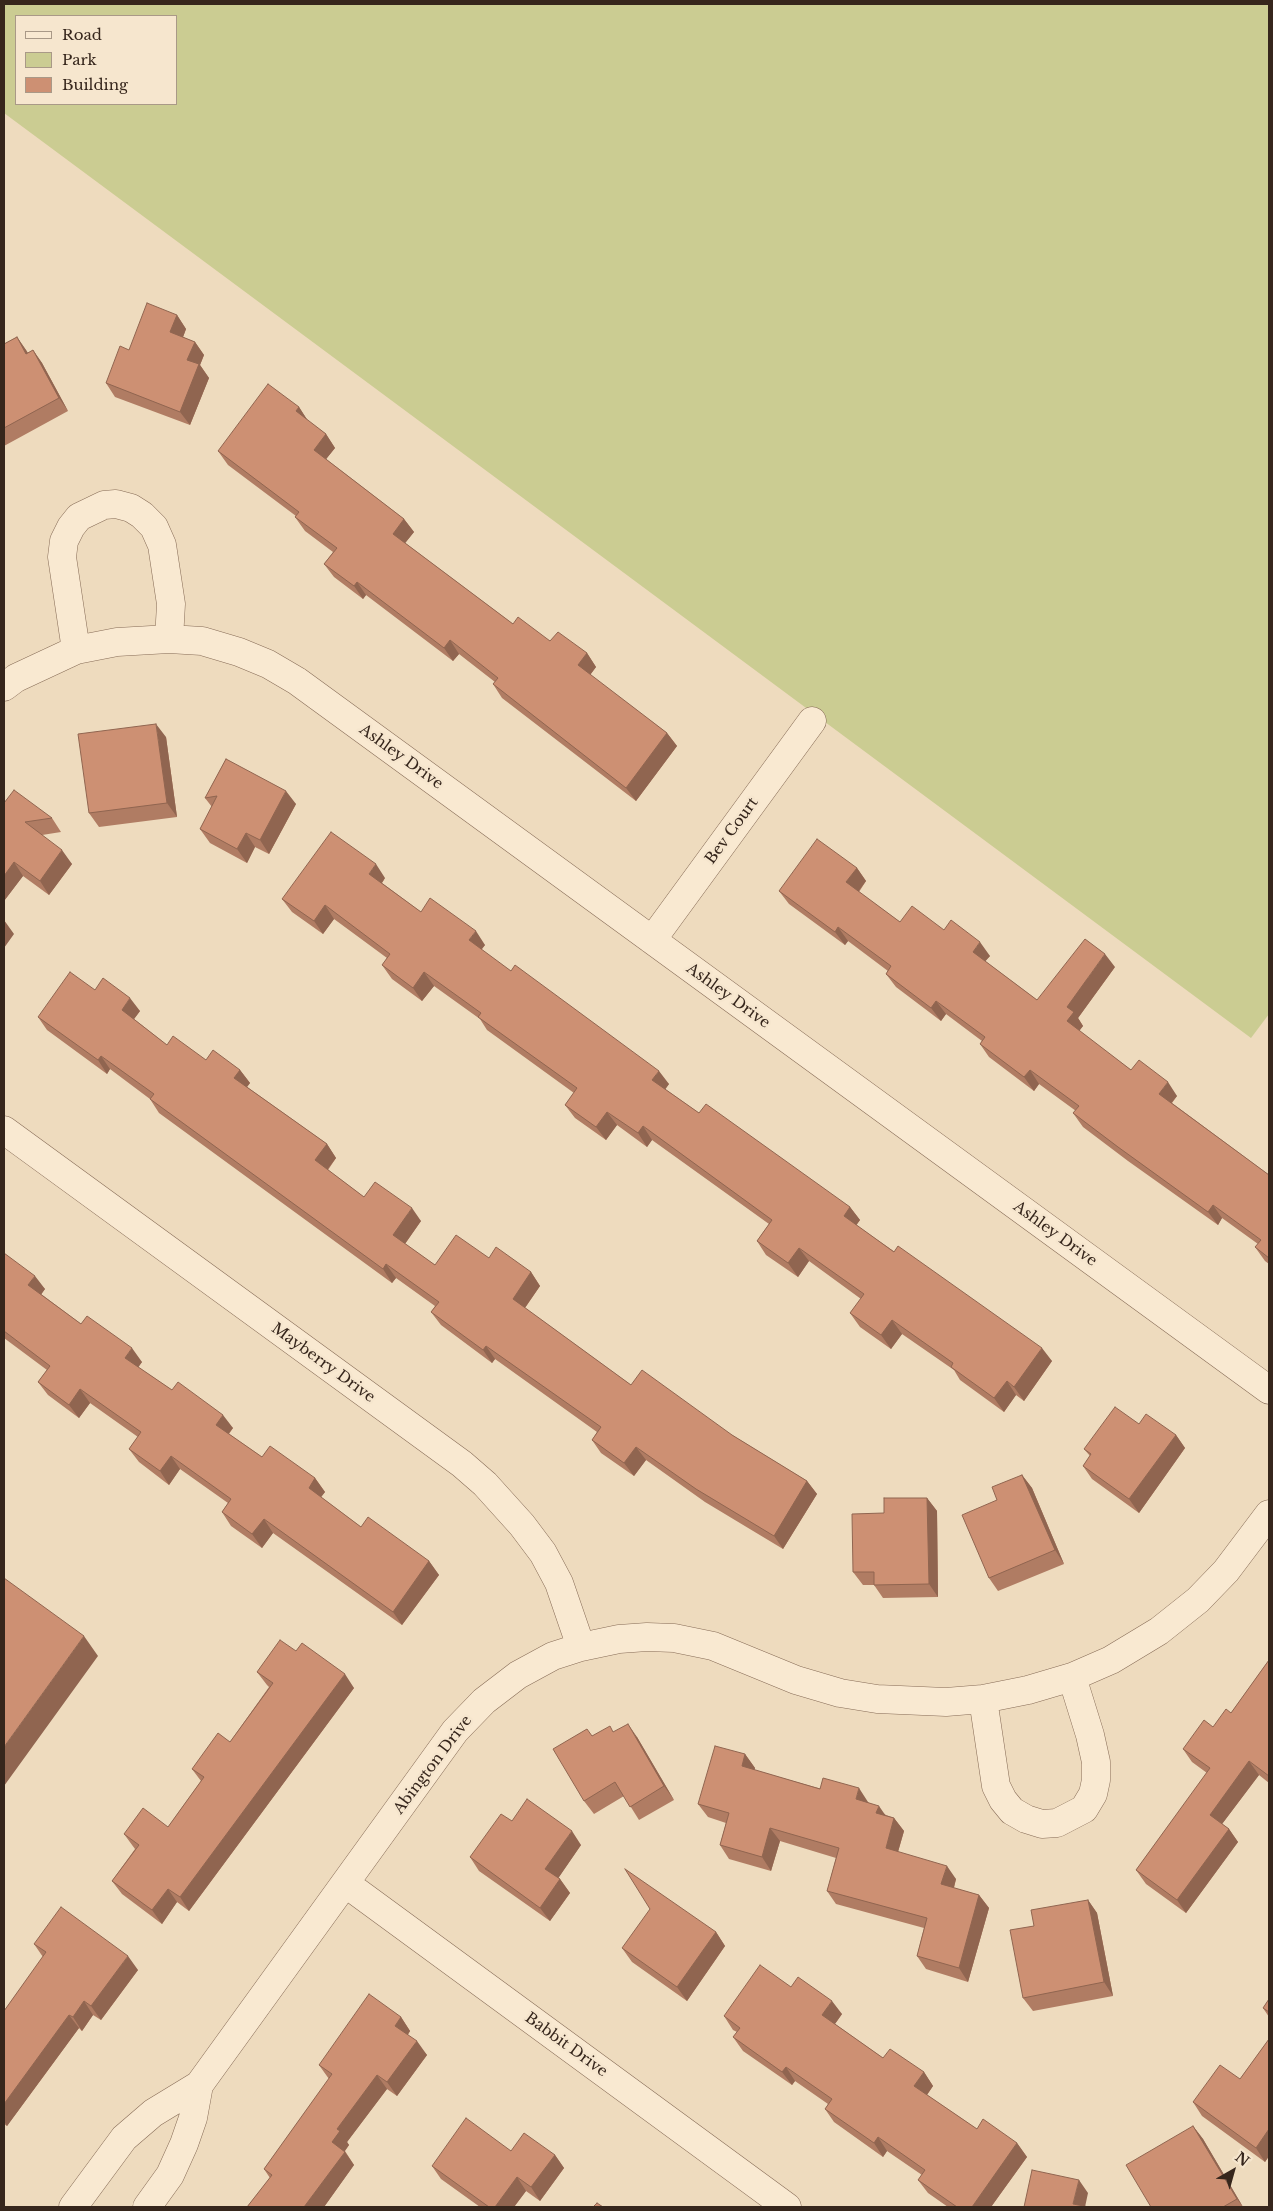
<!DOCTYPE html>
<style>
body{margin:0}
#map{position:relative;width:1273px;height:2211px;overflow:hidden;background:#eedbbe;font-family:"Libre Baskerville",serif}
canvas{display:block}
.frame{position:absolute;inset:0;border:5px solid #36261c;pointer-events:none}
.legend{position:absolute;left:15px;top:15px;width:162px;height:90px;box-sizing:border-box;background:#f6e6ce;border:1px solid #a99987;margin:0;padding:6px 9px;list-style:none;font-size:15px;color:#36261c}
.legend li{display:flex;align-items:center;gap:10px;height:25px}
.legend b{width:25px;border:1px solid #a99987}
.north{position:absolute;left:1208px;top:2146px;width:50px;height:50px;-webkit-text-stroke:4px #f6e6ce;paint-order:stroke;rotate:38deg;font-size:14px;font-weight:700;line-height:20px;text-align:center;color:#36261c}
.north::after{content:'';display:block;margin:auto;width:18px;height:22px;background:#36261c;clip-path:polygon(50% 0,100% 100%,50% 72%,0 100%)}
</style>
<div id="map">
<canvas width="1273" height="2211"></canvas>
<div class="frame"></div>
<ul class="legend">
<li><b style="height:6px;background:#f9e9d1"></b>Road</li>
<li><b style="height:14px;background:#cbcc92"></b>Park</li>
<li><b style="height:14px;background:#cd9073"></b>Building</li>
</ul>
<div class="north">N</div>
</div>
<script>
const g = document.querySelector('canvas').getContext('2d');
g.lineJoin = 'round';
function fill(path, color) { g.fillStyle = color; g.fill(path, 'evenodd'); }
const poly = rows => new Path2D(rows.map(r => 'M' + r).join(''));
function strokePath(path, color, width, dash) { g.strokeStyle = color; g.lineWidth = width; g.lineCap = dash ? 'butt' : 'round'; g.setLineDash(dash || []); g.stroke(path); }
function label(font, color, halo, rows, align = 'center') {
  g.font = font + ' "Libre Baskerville",serif'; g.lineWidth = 5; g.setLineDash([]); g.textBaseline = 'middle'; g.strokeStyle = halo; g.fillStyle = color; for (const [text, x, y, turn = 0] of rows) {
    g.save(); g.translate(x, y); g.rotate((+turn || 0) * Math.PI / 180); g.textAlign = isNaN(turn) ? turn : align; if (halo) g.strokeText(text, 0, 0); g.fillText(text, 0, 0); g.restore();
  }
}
const green = poly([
 [4,4,1269,4,1269,1014,1251,1038,4,113],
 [16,16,176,16,176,104,16,104]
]);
const street = poly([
 [76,650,62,557,64,541,71,527,79,517,104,505,116,504,131,508,142,515,154,527,162,545,171,604,169,639],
 [4,687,16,678,76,650,117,642,169,639,202,641,239,652,268,664,297,681,1269,1390],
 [652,940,812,721],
 [4,1130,462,1464,485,1484,522,1525,543,1553,559,1583,581,1647],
 [983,1699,996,1786,1003,1800,1012,1811,1026,1819,1042,1824,1057,1823,1084,1809,1093,1794,1096,1780,1096,1762,1090,1735,1072,1677],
 [345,1883,787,2207],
 [73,2207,124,2138,153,2113,199,2085,455,1731,484,1701,518,1675,553,1656,581,1647,619,1639,647,1637,674,1638,713,1646,796,1680,840,1693,877,1699,946,1702,983,1699,1028,1690,1072,1677,1111,1660,1159,1631,1198,1600,1226,1571,1269,1514],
 [147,2207,170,2175,184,2144,193,2118,199,2085]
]);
const wall = poly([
 [177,315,186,329,183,337,195,342,204,355,200,365,209,378,190,425,115,397,106,383,129,350],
 [17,337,28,353,33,350,42,363,68,411,4,446,4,344],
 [299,407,308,421,326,434,335,448,326,459,404,519,414,532,405,543,513,624,550,641,587,653,596,667,590,675,667,733,677,746,636,801,502,698,493,684,495,682,459,654,453,661,366,595,363,599,334,577,324,564,333,552,305,531,295,517,296,516,228,465,218,451],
 [166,737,177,817,99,827,89,813],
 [226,759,296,804,269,854,255,847,247,863,210,843,200,829,212,807,205,798],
 [4,803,52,818,61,832,42,835,72,864,49,895,23,876,4,901],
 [857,868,866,881,859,892,900,922,944,930,990,956,985,961,1037,1000,1115,967,1078,1018,1083,1026,1079,1031,1131,1070,1177,1096,1172,1103,1269,1175,1269,1264,1265,1261,1255,1247,1258,1244,1222,1218,1218,1225,1128,1161,1083,1127,1073,1113,1076,1111,1039,1084,1034,1091,989,1057,980,1044,982,1041,946,1014,941,1021,896,987,886,974,888,971,848,941,845,945,789,904,779,891],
 [385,878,382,883,421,912,485,945,481,950,669,1084,665,1089,699,1113,850,1207,860,1220,856,1225,1052,1361,1024,1401,1016,1395,1004,1412,960,1380,954,1370,902,1334,891,1349,860,1327,850,1313,861,1299,809,1261,798,1277,766,1255,757,1241,769,1224,652,1140,647,1147,617,1125,606,1140,575,1118,565,1105,574,1093,487,1030,480,1019,434,986,422,1001,392,979,382,965,387,958,334,919,323,934,292,912,282,899],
 [95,990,140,1011,134,1019,167,1045,206,1060,240,1070,250,1083,247,1087,327,1144,336,1158,328,1170,364,1197,421,1221,405,1244,435,1265,489,1258,531,1272,540,1286,525,1308,631,1385,732,1435,807,1481,817,1494,783,1549,705,1502,646,1460,634,1476,601,1453,592,1440,597,1432,495,1359,492,1363,441,1325,431,1312,435,1306,396,1278,392,1283,159,1113,150,1099,110,1069,107,1074,47,1030,38,1017],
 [4,1253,45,1289,41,1294,81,1324,142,1362,138,1367,172,1390,233,1428,229,1434,262,1457,315,1478,325,1492,321,1497,361,1527,429,1561,439,1575,402,1625,273,1533,262,1548,231,1526,222,1512,228,1503,180,1469,169,1485,139,1462,129,1449,138,1437,90,1403,79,1418,48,1395,38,1382,47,1370,4,1338],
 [1139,1424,1176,1435,1185,1448,1139,1513,1092,1479,1083,1466,1090,1456,1084,1449],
 [1022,1475,1032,1488,1064,1564,998,1591,989,1578,997,1500],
 [927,1498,937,1511,938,1597,883,1598,874,1585,863,1585,853,1572,884,1513],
 [296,1651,354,1688,189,1911,177,1902,162,1924,122,1894,112,1881,135,1849,124,1834,168,1827,201,1781,192,1769,230,1742,269,1687,267,1685,257,1672],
 [1269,1660,1269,1783,1259,1775,1222,1824,1229,1829,1238,1842,1186,1913,1146,1884,1136,1870,1207,1773,1192,1762,1183,1749,1213,1727,1231,1713],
 [614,1732,637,1737,674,1800,639,1820,624,1796,594,1814,584,1801,592,1736],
 [745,1754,755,1768,754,1770,868,1802,886,1815,894,1818,904,1831,898,1852,956,1879,954,1888,979,1895,989,1908,968,1982,926,1969,917,1956,924,1928,836,1904,827,1891,836,1858,780,1841,771,1871,729,1859,720,1845,726,1823,708,1817,698,1804],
 [512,1821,581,1845,558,1878,560,1879,570,1893,550,1921,479,1871,470,1857],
 [1088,1900,1097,1913,1113,1996,1033,2011,1023,1998],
 [716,1932,725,1946,687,2001,632,1962,622,1948],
 [34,1944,138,1970,101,2020,93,2015,82,2031,79,2028,7,2126,4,2124,4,2011,43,1957],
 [791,1987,842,2014,835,2024,883,2058,924,2072,933,2086,927,2095,977,2129,1017,2143,1027,2157,991,2207,948,2207,928,2193,918,2180,922,2175,887,2151,883,2157,834,2122,825,2109,828,2104,795,2081,792,2085,743,2051,733,2037,737,2032,733,2030,724,2016],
 [1269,1999,1269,2017,1263,2008],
 [401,2017,410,2031,408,2035,427,2055,397,2096,387,2089,347,2142,349,2145,345,2151,354,2165,324,2207,247,2207,270,2178,264,2169,329,2079,319,2065],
 [1269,2039,1269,2156,1265,2162,1202,2116,1193,2102,1240,2079],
 [1193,2126,1203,2139,1243,2207,1151,2207],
 [511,2151,555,2155,564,2168,540,2201,526,2191,514,2207,480,2207,441,2179,432,2166]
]);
const shadedWall = poly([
 [177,315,186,329,180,345,170,332],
 [17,337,26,350,36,367,26,354],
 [195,342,204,355,200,365,209,378,190,425,180,412,187,360],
 [33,350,42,363,68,411,59,398],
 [299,407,308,421,296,411],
 [326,434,335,448,323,463,314,450],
 [404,519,414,532,402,547,393,534],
 [357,582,366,595,363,599,354,586],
 [450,640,459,654,453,661,444,648],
 [587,653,596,667,587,679,578,665],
 [156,724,166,737,177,817,167,803],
 [667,733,677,746,636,801,626,788],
 [286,791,296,804,269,854,260,840],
 [246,833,255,847,247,863,237,849],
 [62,850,72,864,49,895,40,881],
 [14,862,23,876,4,901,4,876],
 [376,864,385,878,379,887,369,874],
 [857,868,866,881,855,896,846,882],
 [325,905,334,919,323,934,314,921],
 [4,920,14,934,4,948],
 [838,927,848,941,845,945,835,932],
 [476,931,485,945,478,954,469,940],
 [980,942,990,956,982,965,973,952],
 [1105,954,1115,967,1078,1018,1083,1026,1076,1035,1067,1021,1067,1007],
 [424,972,434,986,422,1001,413,988],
 [130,998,140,1011,131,1023,122,1010],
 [936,1001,946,1014,941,1021,931,1008],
 [101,1056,110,1069,107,1074,98,1060],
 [240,1070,250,1083,243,1092,234,1078],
 [1030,1070,1039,1084,1034,1091,1024,1077],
 [659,1071,669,1084,662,1094,652,1080],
 [1168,1082,1177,1096,1168,1107,1159,1094],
 [607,1112,617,1125,606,1140,596,1127],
 [643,1126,652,1140,647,1147,638,1133],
 [327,1144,336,1158,324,1174,315,1160],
 [1213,1205,1222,1218,1218,1225,1208,1212],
 [850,1207,860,1220,853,1230,844,1216],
 [412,1208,421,1221,402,1248,393,1235],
 [799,1248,809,1261,798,1277,788,1263],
 [386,1264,396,1278,392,1283,383,1269],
 [531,1272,540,1286,522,1312,513,1299],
 [35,1276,45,1289,38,1299,28,1285],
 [892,1320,902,1334,891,1349,881,1335],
 [486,1346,495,1359,492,1363,483,1350],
 [132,1348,142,1362,135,1372,125,1358],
 [1042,1348,1052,1361,1024,1401,1014,1387],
 [1007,1381,1016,1395,1004,1412,994,1398],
 [80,1389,90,1403,79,1418,69,1405],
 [223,1415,233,1428,225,1438,216,1425],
 [1176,1435,1185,1448,1139,1513,1129,1499],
 [636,1447,646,1460,634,1476,624,1463],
 [171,1456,180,1469,169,1485,160,1471],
 [1022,1475,1032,1488,1064,1564,1055,1550],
 [315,1478,325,1492,318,1501,309,1488],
 [807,1481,817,1494,783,1549,774,1536],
 [927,1498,937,1511,938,1597,929,1584],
 [264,1519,273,1533,262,1548,252,1534],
 [429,1561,439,1575,402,1625,393,1612],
 [84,1636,98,1656,4,1786,4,1747],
 [345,1674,354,1688,189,1911,180,1897],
 [628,1724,637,1737,674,1800,664,1786],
 [745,1754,755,1768,752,1780,742,1766],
 [1249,1761,1259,1775,1219,1828,1210,1815],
 [859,1788,868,1802,865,1812,856,1799],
 [879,1806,888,1819,876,1813],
 [894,1818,904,1831,895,1862,886,1848],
 [770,1828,780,1841,771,1871,762,1857],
 [1229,1829,1238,1842,1186,1913,1177,1900],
 [572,1831,581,1845,555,1883,545,1869],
 [947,1866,956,1879,951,1898,941,1884],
 [560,1879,570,1893,550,1921,540,1908],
 [168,1889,177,1902,162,1924,152,1910],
 [979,1895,989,1908,968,1982,959,1968],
 [1088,1900,1097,1913,1113,1996,1104,1982],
 [716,1932,725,1946,687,2001,677,1987],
 [128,1956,138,1970,101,2020,91,2006],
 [84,2001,93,2015,82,2031,73,2017],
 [832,2001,842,2014,832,2028,822,2015],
 [69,2015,79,2028,7,2126,4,2121,4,2104],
 [401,2017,410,2031,404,2039,395,2026],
 [417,2041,427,2055,397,2096,387,2082],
 [786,2067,795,2081,792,2085,782,2072],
 [924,2072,933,2086,924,2099,914,2086],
 [377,2075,387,2089,347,2142,349,2145,341,2156,332,2142,337,2129],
 [1193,2126,1203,2139,1243,2207,1237,2199],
 [1269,2129,1269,2156,1265,2162,1256,2148],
 [878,2137,887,2151,883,2157,874,2143],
 [1017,2143,1027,2157,991,2207,972,2207],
 [345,2152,354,2165,324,2207,304,2207],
 [555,2155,564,2168,540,2201,531,2187],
 [517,2177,526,2191,514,2207,495,2207],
 [1079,2180,1088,2193,1085,2207,1073,2204]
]);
const building = poly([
 [147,303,177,315,170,332,195,342,187,360,199,364,180,412,106,383,120,346,129,350,147,303],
 [17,337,26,354,33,350,59,398,4,428,4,344,17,337],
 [268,384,299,407,296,411,326,434,314,450,404,519,393,534,513,624,518,617,550,641,558,632,587,653,578,665,667,733,626,788,493,684,498,678,450,640,444,648,357,582,354,586,324,564,337,548,295,517,299,512,218,451,268,384],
 [156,724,167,803,89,813,78,734,156,724],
 [226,759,286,791,260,840,246,833,237,849,200,829,217,796,205,798,226,759],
 [14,790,52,818,25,822,62,850,40,881,14,862,4,876,4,803,14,790],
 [331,832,376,864,369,874,421,912,430,898,476,931,469,940,511,971,515,965,659,1071,652,1080,699,1113,706,1104,850,1207,844,1216,894,1252,898,1246,1042,1348,1014,1387,1007,1381,994,1398,951,1367,953,1363,892,1320,881,1335,850,1313,864,1294,799,1248,788,1263,757,1241,772,1220,643,1126,638,1133,607,1112,596,1127,565,1105,577,1088,478,1017,481,1013,424,972,413,988,382,965,390,954,325,905,314,921,282,899,331,832],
 [817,839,857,868,846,882,900,922,912,906,944,930,951,920,980,942,973,952,1037,1000,1085,939,1105,954,1067,1007,1074,1012,1067,1021,1131,1070,1139,1060,1168,1082,1159,1094,1269,1175,1269,1258,1255,1247,1261,1240,1213,1205,1208,1212,1118,1147,1073,1113,1079,1106,1030,1070,1024,1077,980,1044,985,1037,936,1001,931,1008,886,974,891,966,838,927,835,932,779,891,817,839],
 [70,972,95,990,103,978,130,998,122,1010,167,1045,173,1036,206,1060,213,1050,240,1070,234,1078,327,1144,315,1160,364,1197,375,1182,412,1208,393,1235,435,1265,456,1235,489,1258,496,1247,531,1272,513,1299,631,1385,642,1370,732,1435,807,1481,774,1536,696,1489,636,1447,624,1463,592,1440,601,1427,486,1346,483,1350,431,1312,439,1302,386,1264,383,1269,150,1099,154,1094,101,1056,98,1060,38,1017,70,972],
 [4,1253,35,1276,28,1285,81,1324,87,1316,132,1348,125,1358,172,1390,178,1382,223,1415,216,1425,262,1457,270,1446,315,1478,309,1488,361,1527,368,1517,429,1561,393,1612,264,1519,252,1534,222,1512,231,1499,171,1456,160,1471,129,1449,141,1432,80,1389,69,1405,38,1382,50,1366,4,1331,4,1253],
 [1115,1407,1139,1424,1146,1414,1176,1435,1129,1499,1083,1466,1091,1454,1084,1449,1115,1407],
 [1022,1475,1055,1550,989,1578,962,1515,997,1500,992,1487,1022,1475],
 [884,1498,927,1498,929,1584,874,1585,874,1572,853,1572,852,1514,884,1513,884,1498],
 [4,1578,84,1636,4,1747,4,1578],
 [280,1640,296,1651,302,1643,345,1674,180,1897,168,1889,152,1910,112,1881,139,1845,124,1834,143,1808,168,1827,204,1777,192,1769,218,1733,230,1742,273,1683,257,1672,280,1640],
 [1269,1660,1269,1776,1249,1761,1210,1815,1229,1829,1177,1900,1136,1870,1210,1768,1183,1749,1204,1720,1213,1727,1226,1709,1231,1713,1269,1660],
 [628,1724,664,1786,630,1807,615,1782,584,1801,553,1749,587,1729,592,1736,610,1726,613,1732,628,1724],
 [715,1746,745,1754,742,1766,820,1789,823,1778,859,1788,856,1799,879,1806,876,1813,894,1818,886,1848,947,1866,941,1884,979,1895,959,1968,917,1956,927,1918,827,1891,839,1848,770,1828,762,1857,720,1845,729,1813,698,1804,715,1746],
 [527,1799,572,1831,545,1869,560,1879,540,1908,470,1857,501,1814,512,1821,527,1799],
 [625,1869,716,1932,677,1987,622,1948,650,1909,625,1869],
 [1088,1900,1104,1982,1023,1998,1010,1930,1034,1926,1031,1910,1088,1900],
 [61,1907,128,1956,91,2006,84,2001,73,2017,69,2015,4,2104,4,2011,46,1952,34,1944,61,1907],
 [760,1965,791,1987,798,1977,832,2001,822,2015,883,2058,890,2049,924,2072,914,2086,977,2129,983,2119,1017,2143,972,2207,957,2207,918,2180,925,2170,878,2137,874,2143,825,2109,832,2099,786,2067,782,2072,733,2037,740,2028,724,2016,760,1965],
 [369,1994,401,2017,395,2026,417,2041,387,2082,377,2075,337,2129,340,2131,332,2142,345,2152,304,2207,247,2207,272,2175,264,2169,332,2074,319,2065,369,1994],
 [1269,1999,1269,2012,1263,2008,1269,1999],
 [1269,2039,1269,2129,1256,2148,1193,2102,1220,2065,1240,2079,1269,2039],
 [466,2118,511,2151,524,2133,555,2155,531,2187,517,2177,495,2207,489,2207,432,2166,466,2118],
 [1193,2126,1237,2199,1223,2207,1151,2207,1126,2165,1193,2126],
 [1032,2170,1079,2180,1073,2204,1089,2207,1024,2207,1032,2170],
 [597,2203,603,2207,593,2207,597,2203]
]);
const streetNames = [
 ["Ashley Drive",401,757,36],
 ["Bev Court",732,831,-54],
 ["Ashley Drive",728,996,36],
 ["Ashley Drive",1055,1234,36],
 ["Mayberry Drive",323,1363,36],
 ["Abington Drive",433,1765,-53],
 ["Babbit Drive",566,2045,36]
];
fill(green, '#cbcc92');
strokePath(street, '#876c57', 29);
strokePath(street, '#f9e9d1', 28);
fill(wall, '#b07c63');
fill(shadedWall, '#906550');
fill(building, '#cd9073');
strokePath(building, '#906550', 1);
label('15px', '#36261c', '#f6e6ce', streetNames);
</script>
